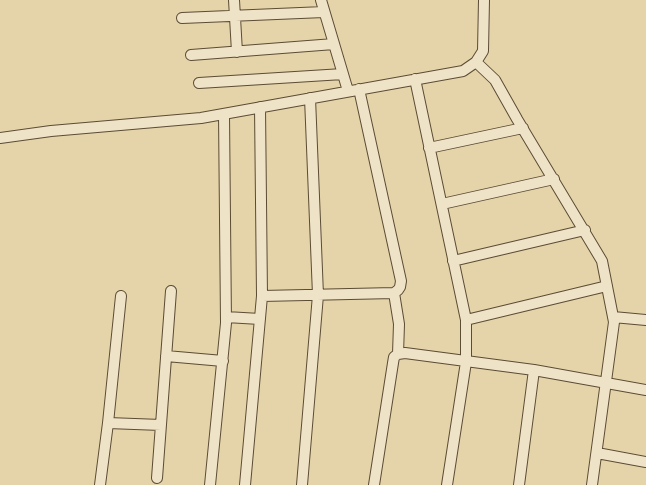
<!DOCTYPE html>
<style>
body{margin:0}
canvas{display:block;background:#e5d3a9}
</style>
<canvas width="646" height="485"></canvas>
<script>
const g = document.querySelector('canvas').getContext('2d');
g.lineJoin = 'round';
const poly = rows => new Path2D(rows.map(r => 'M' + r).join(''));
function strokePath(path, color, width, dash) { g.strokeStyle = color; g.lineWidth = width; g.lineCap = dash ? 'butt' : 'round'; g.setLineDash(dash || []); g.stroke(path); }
const minor = poly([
 [234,0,237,52],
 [321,0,348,91],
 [182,18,324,12],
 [191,55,334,44],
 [476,62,495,80,517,119,602,261,614,322,592,485],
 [415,79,466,320,466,362,447,485],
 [199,83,343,74],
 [0,138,51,131,201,118,463,71,476,62,483,51,484,0],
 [429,148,523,128],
 [442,204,554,179],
 [453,261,585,230],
 [394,293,399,324,398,354],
 [262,296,394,293,398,290,400,287,401,281,359,89],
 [226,317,260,319],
 [613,317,646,320],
 [466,320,607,286],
 [166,356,223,361],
 [108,423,161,425],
 [597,453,646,462],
 [157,478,171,291],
 [100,485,108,423,121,296],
 [210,485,226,323,224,114],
 [245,485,262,296,260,107],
 [302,485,318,295,310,98],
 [374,485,393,363,394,357,398,354,405,353,534,370,646,390],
 [519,485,534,370]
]);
strokePath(minor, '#5b4c34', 12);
strokePath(minor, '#eee2c7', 10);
</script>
